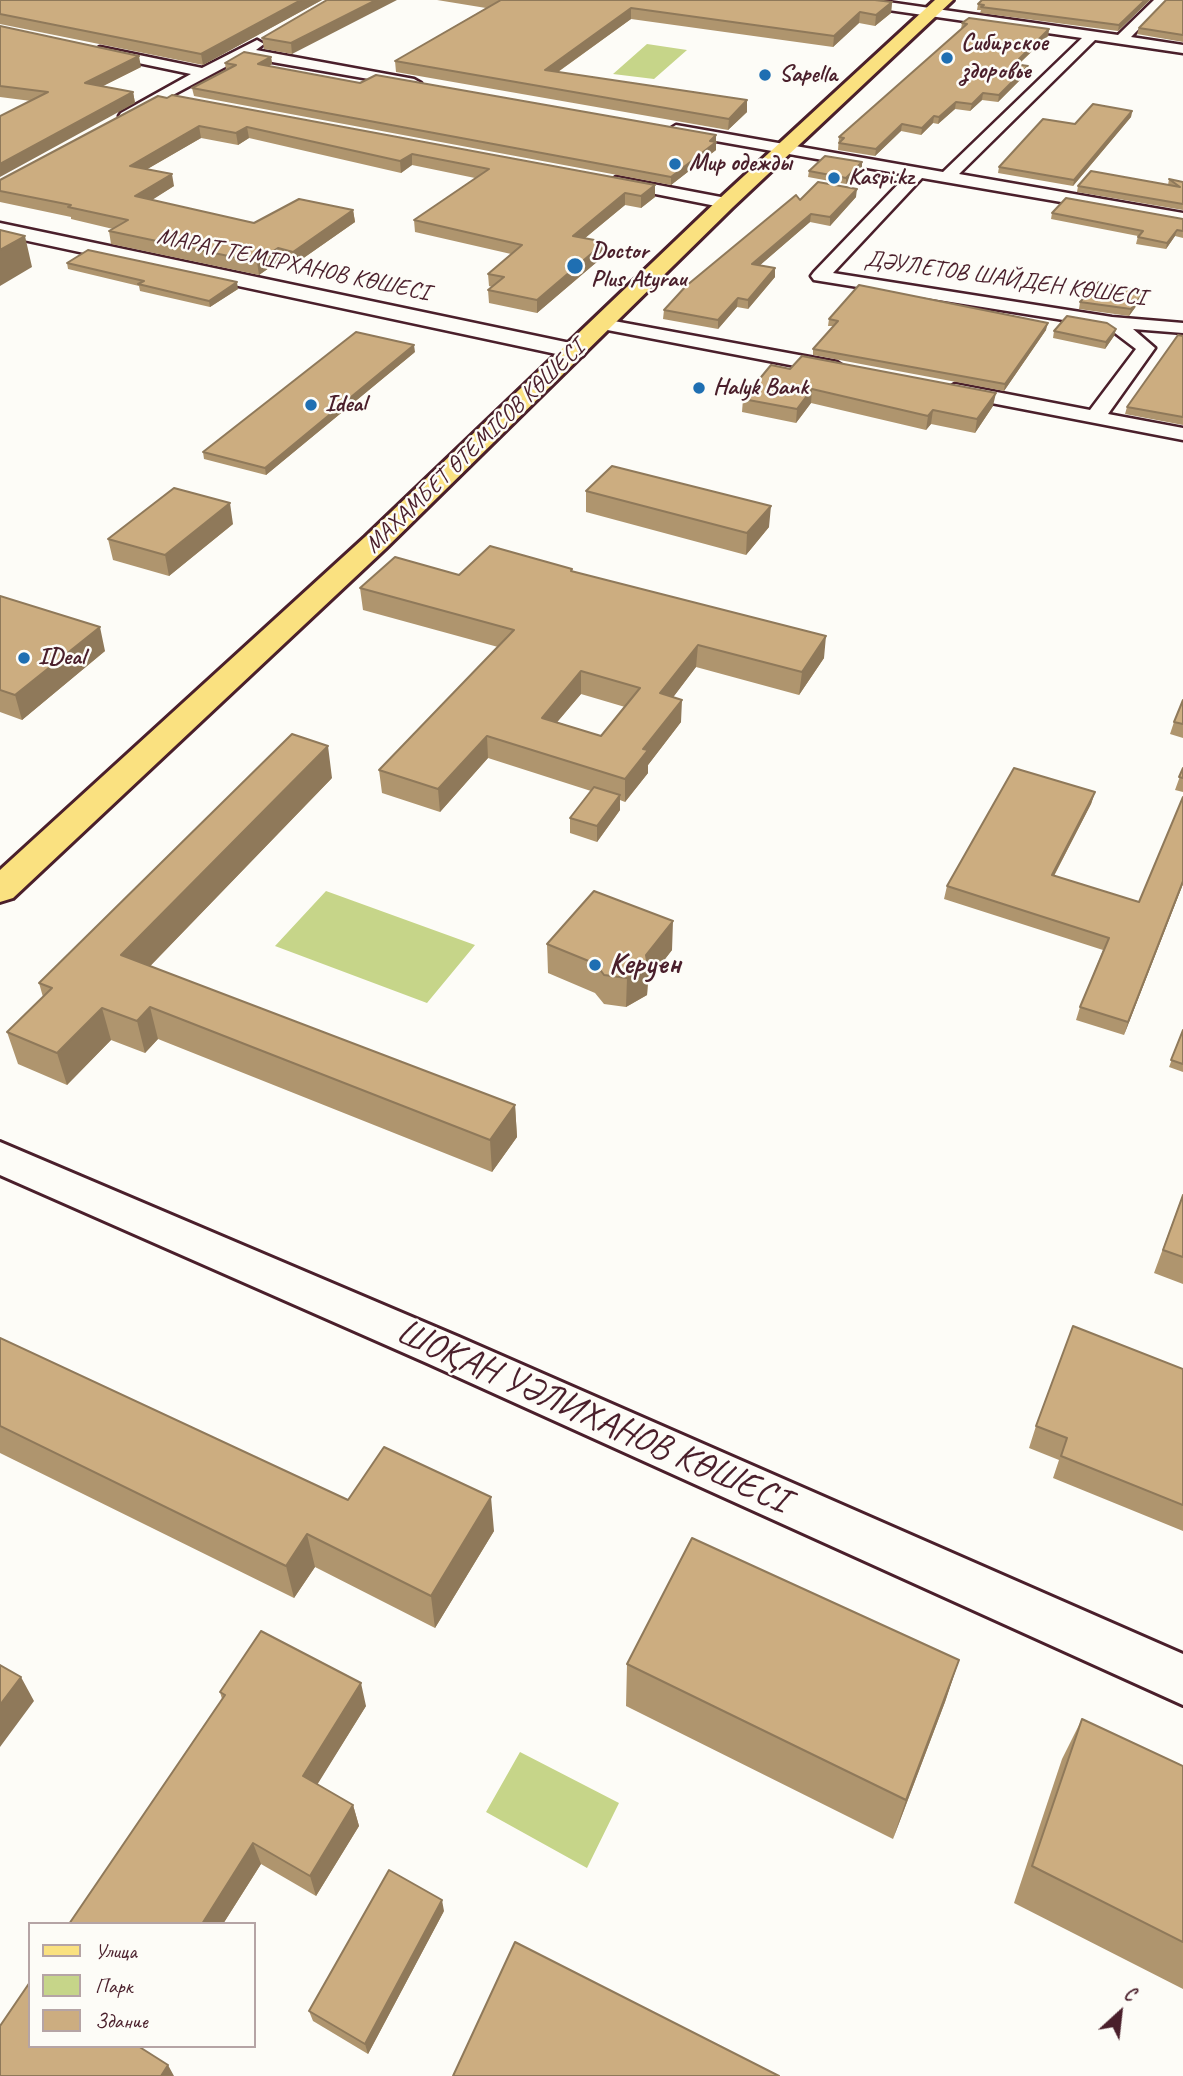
<!DOCTYPE html>
<meta charset="utf-8">
<style>
body{margin:0}
#map{position:relative;width:1183px;height:2076px;overflow:hidden;background:#fdfcf7;font-family:Caveat,sans-serif}
canvas{display:block}
.legend{position:absolute;left:28px;top:1922px;width:228px;height:126px;box-sizing:border-box;background:#fdfcf7;border:2px solid #b5a4a5;margin:0;padding:9px 12px;list-style:none;font-size:21px;color:#4a1f2b}
.legend li{display:flex;align-items:center;gap:14px;height:35px}
.legend b{width:35px;border:2px solid #b5a4a5}
.north{position:absolute;left:1085px;top:1978px;width:70px;height:70px;-webkit-text-stroke:5px #fdfcf7;paint-order:stroke;rotate:27deg;font-size:19px;font-weight:700;line-height:28px;text-align:center;color:#4a1f2b}
.north::after{content:'';display:block;margin:auto;width:24px;height:32px;background:#4a1f2b;clip-path:polygon(50% 0,100% 100%,50% 72%,0 100%)}
</style>
<div id="map">
<canvas width="1183" height="2076"></canvas>
<ul class="legend">
<li><b style="height:9px;background:#fae180"></b>Улица</li>
<li><b style="height:19px;background:#c6d589"></b>Парк</li>
<li><b style="height:19px;background:#ccad80"></b>Здание</li>
</ul>
<div class="north">С</div>
</div>
<script>
const g = document.querySelector('canvas').getContext('2d');
g.lineJoin = 'round';
function fill(path, color) { g.fillStyle = color; g.fill(path, 'evenodd'); }
const poly = rows => new Path2D(rows.map(r => 'M' + r).join(''));
function strokePath(path, color, width, dash) { g.strokeStyle = color; g.lineWidth = width; g.lineCap = dash ? 'butt' : 'round'; g.setLineDash(dash || []); g.stroke(path); }
function label(font, color, halo, rows, align = 'center') {
  g.font = font + ' Caveat,sans-serif'; g.lineWidth = 5; g.setLineDash([]); g.textBaseline = 'middle'; g.strokeStyle = halo; g.fillStyle = color; for (const [text, x, y, turn = 0] of rows) {
    g.save(); g.translate(x, y); g.rotate((+turn || 0) * Math.PI / 180); g.textAlign = isNaN(turn) ? turn : align; if (halo) g.strokeText(text, 0, 0); g.fillText(text, 0, 0); g.restore();
  }
}
const green = poly([
 [647,44,687,50,654,79,613,74],
 [326,891,475,945,427,1003,275,946],
 [520,1752,619,1803,587,1868,486,1812]
]);
const minor = poly([
 [841,0,874,0,1118,35,1154,0,1167,0,1131,37,1183,45,1183,53,1095,40,959,174,1183,213,1183,223,922,178,833,273,1112,317,1183,323,1183,333,1133,329,1155,348,1108,414,1183,428,1183,440,955,396,945,390,955,384,1090,410,1136,349,1107,327,814,280,811,276,814,272,907,175,671,133,668,130,676,125,943,172,1082,38,847,4,841,0],
 [257,40,264,44,256,50,414,79,421,83,414,87,244,57,126,120,121,119,119,116,121,113,191,74,100,55,93,51,100,47,202,68,257,40],
 [616,177,726,198,734,203,726,208,610,185,608,182,616,177],
 [603,319,837,362,846,368,837,374,597,328,594,324,597,320,603,319]
]);
const tertiary = poly([
 [0,223,575,344,583,346,587,351,583,356,575,358,0,235,0,223]
]);
const secondary = poly([
 [0,1142,459,1337,1183,1654,1183,1705,427,1363,0,1175,0,1142]
]);
const primary = poly([
 [935,0,953,0,733,207,385,549,13,898,0,902,0,870,365,537,719,199,935,0]
]);
const wall = poly([
 [0,0,322,0,203,65,0,24],
 [327,0,292,54,264,49,262,38],
 [437,0,875,0,892,2,891,13,875,26,859,23,833,47,631,19,558,72,747,100,747,112,728,130,396,72,395,61,486,8],
 [982,0,1150,0,1118,31,980,13,981,10,977,10,978,4],
 [1183,0,1183,42,1137,34,1139,28],
 [962,23,1049,29,1048,36,1019,64,1028,66,1027,73,998,102,982,100,970,111,955,109,938,124,933,123,921,135,901,131,875,156,838,150,839,137,961,29],
 [0,26,141,67,103,86,133,92,135,103,31,101,0,97],
 [271,57,272,64,269,66,360,83,716,142,716,150,671,185,194,96,192,88,226,70,225,63],
 [158,96,655,185,655,197,641,208,625,205,585,238,605,242,605,255,537,313,489,303,488,290,492,287,489,286,488,274,511,254,415,232,414,220,475,178,412,165,401,173,249,138,238,145,201,138,147,169,174,186,151,200,254,223,353,210,355,222,295,264,279,261,259,275,111,244,109,231,113,229,71,219,71,217,0,202,0,191],
 [1132,111,1131,117,1073,186,998,173,999,167,1075,124],
 [862,162,862,169,846,184,808,177,809,171],
 [1169,179,1183,182,1183,210,1077,192,1078,186,1168,185],
 [856,197,830,226,810,222,760,265,775,268,775,277,748,309,737,307,718,329,663,319,664,310,800,200],
 [1052,213,1183,219,1183,238,1175,236,1166,249,1136,244,1138,236,1051,219],
 [67,263,238,289,210,307,140,291,139,286,68,269],
 [1142,298,1129,316,1079,309,1080,302],
 [829,319,1046,330,1004,391,813,355,813,349,833,326,828,326],
 [1116,329,1114,336,1105,349,1053,338,1054,331],
 [1183,336,1183,425,1125,414,1127,407],
 [415,352,266,475,204,459,203,452],
 [771,365,993,406,975,433,931,424,926,430,811,403,796,423,742,412,743,399],
 [586,491,769,527,746,555,586,512],
 [233,524,169,576,113,560,108,539],
 [572,571,824,658,799,695,696,667,673,697,681,722,648,765,648,773,625,802,620,800,620,810,597,842,570,833,570,818,591,791,488,758,440,812,382,793,379,770,498,647,363,610,360,588,459,575],
 [581,694,625,707,601,736,557,722],
 [0,596,105,651,22,720,0,712],
 [1183,700,1183,738,1170,734,1174,722],
 [1183,768,1183,792,1175,790],
 [332,778,150,966,515,1105,517,1137,492,1172,158,1039,145,1053,111,1040,67,1085,18,1064,7,1032,43,997,39,983],
 [1095,792,1091,804,1054,876,1139,902,1183,884,1124,1035,1076,1020,1080,1007,1103,950,944,899,947,886],
 [547,944,672,950,648,981,647,995,626,1007,604,1004,595,993,548,973],
 [1183,1030,1183,1072,1169,1067],
 [1183,1194,1183,1284,1154,1273],
 [0,1338,348,1500,494,1531,435,1628,315,1567,294,1598,0,1453],
 [1183,1369,1183,1531,1053,1478,1059,1460,1029,1448,1036,1426],
 [959,1660,945,1702,893,1839,626,1706,627,1664],
 [220,1692,366,1706,317,1784,353,1805,359,1826,316,1896,261,1864,223,1924,69,1924,222,1699],
 [1082,1719,1183,1766,1183,1989,1014,1903,1062,1759],
 [444,1911,368,2054,313,2021,309,2011]
]);
const shadedWall = poly([
 [301,0,322,0,203,65,201,54],
 [376,0,397,0,292,54,291,43],
 [1145,0,1150,0,1118,31,1119,25],
 [892,2,891,13,875,26,876,15],
 [631,8,631,19,545,81,545,70],
 [860,12,859,23,833,47,834,36],
 [1049,29,1048,36,1012,70,1014,64],
 [139,56,141,67,87,94,85,83],
 [271,57,272,64,259,72,258,64],
 [1028,66,1027,73,998,102,999,95],
 [133,92,135,103,0,177,0,164],
 [983,93,982,100,970,111,972,104],
 [747,100,747,112,728,130,729,119],
 [956,102,955,109,938,124,939,117],
 [1132,111,1131,117,1073,186,1074,180],
 [934,116,933,123,921,135,922,128],
 [902,124,901,131,875,156,876,149],
 [199,126,201,138,132,178,130,166],
 [247,127,249,138,238,145,236,133],
 [716,135,716,150,671,185,671,177],
 [412,154,412,165,401,173,400,161],
 [862,162,862,169,846,184,846,178],
 [172,174,174,186,138,209,135,196],
 [655,185,655,197,641,208,641,196],
 [857,189,856,197,830,226,830,217],
 [625,193,625,205,573,248,573,236],
 [353,210,355,222,295,264,293,252],
 [811,214,810,222,751,273,752,264],
 [1177,230,1175,236,1166,249,1167,243],
 [25,236,32,267,0,286,0,250],
 [605,242,605,255,537,313,537,300],
 [278,248,279,261,259,275,257,262],
 [775,268,775,277,748,309,748,300],
 [237,282,238,289,210,307,209,301],
 [1144,292,1142,298,1129,316,1131,309],
 [738,298,737,307,718,329,718,320],
 [1048,323,1046,330,1004,391,1005,384],
 [1116,329,1114,336,1105,349,1106,342],
 [414,345,415,352,266,475,265,468],
 [812,389,811,403,796,423,797,409],
 [996,393,993,406,975,433,977,419],
 [933,410,931,424,926,430,928,416],
 [230,503,233,524,169,576,165,555],
 [771,506,769,527,746,555,747,533],
 [100,627,105,651,22,720,15,695],
 [826,636,824,658,799,695,802,672],
 [698,645,696,667,659,716,660,693],
 [581,671,581,694,542,740,542,718],
 [682,700,681,722,648,765,648,773,625,802,625,779,643,749],
 [487,736,488,758,440,812,438,789],
 [328,746,332,778,130,987,121,955],
 [1095,792,1091,804,1048,887,1052,875],
 [620,795,620,810,597,842,597,826],
 [1183,881,1183,884,1124,1035,1128,1022],
 [673,921,672,950,648,981,647,995,626,1007,627,978],
 [150,1007,158,1039,145,1053,137,1021],
 [102,1008,111,1040,67,1085,57,1053],
 [515,1105,517,1137,492,1172,490,1140],
 [491,1497,494,1531,435,1628,431,1596],
 [307,1534,315,1567,294,1598,286,1566],
 [959,1660,945,1702,893,1839,906,1800],
 [21,1677,34,1701,0,1747,0,1705],
 [361,1683,366,1706,309,1798,303,1776],
 [353,1805,359,1826,316,1896,310,1876],
 [253,1843,261,1864,223,1924,202,1924],
 [442,1900,444,1911,368,2054,365,2044],
 [168,2065,174,2076,161,2076]
]);
const building = poly([
 [0,0,301,0,201,54,0,14,0,0],
 [327,0,376,0,291,43,262,38,327,0],
 [501,0,875,0,892,2,876,15,860,12,834,36,631,8,545,70,747,100,729,119,395,61,501,0],
 [982,0,1145,0,1119,25,981,7,984,5,978,4,982,0],
 [1166,0,1183,0,1183,35,1139,28,1166,0],
 [969,18,1049,29,1014,64,1028,66,999,95,983,93,972,104,956,102,939,117,934,116,922,128,902,124,876,149,839,143,844,138,839,137,967,24,962,23,969,18],
 [0,26,139,56,85,83,133,92,0,164,0,116,48,92,0,86,0,26],
 [244,52,271,57,258,64,360,83,376,75,716,135,710,141,716,142,671,177,192,88,236,65,225,63,244,52],
 [172,95,655,185,641,196,625,193,573,236,605,242,537,300,488,290,504,277,488,274,522,245,414,220,489,169,412,154,400,161,247,127,236,133,199,126,130,166,172,174,135,196,254,223,299,199,353,210,293,252,278,248,257,262,109,231,128,220,68,207,71,205,0,191,0,180,158,96,167,98,172,95],
 [1093,104,1132,111,1074,180,999,167,1043,119,1075,124,1093,104],
 [825,156,862,162,846,178,809,171,825,156],
 [1091,171,1180,187,1169,179,1183,182,1183,204,1078,186,1091,171],
 [818,182,857,189,830,217,811,214,752,264,775,268,748,300,738,298,718,320,664,310,686,286,796,195,800,200,818,182],
 [1066,198,1183,219,1183,231,1177,230,1167,243,1138,237,1143,231,1052,213,1066,198],
 [0,230,25,236,0,250,0,230],
 [88,250,237,282,209,301,138,284,144,281,67,263,88,250],
 [1099,282,1144,292,1131,309,1080,302,1099,282],
 [859,285,1048,323,1005,384,813,349,838,321,829,319,859,285],
 [1067,316,1107,323,1116,329,1106,342,1054,331,1067,316],
 [356,332,414,345,265,468,203,452,356,332],
 [1178,335,1183,336,1183,417,1127,407,1178,335],
 [802,356,996,393,977,419,933,410,928,416,812,389,797,409,743,399,771,365,790,369,802,356],
 [612,466,771,506,747,533,586,491,612,466],
 [174,488,230,503,165,555,108,539,174,488],
 [490,546,572,569,571,571,826,636,802,672,698,645,660,693,682,700,643,749,648,750,625,779,487,736,438,789,379,770,514,630,360,588,395,557,459,575,490,546],
 [581,671,640,688,601,736,542,718,581,671],
 [0,596,100,627,15,695,0,690,0,596],
 [1183,700,1183,724,1174,722,1183,700],
 [292,734,328,746,121,955,515,1105,490,1140,150,1007,137,1021,102,1008,57,1053,7,1032,52,988,39,983,292,734],
 [1014,768,1095,792,1052,875,1139,902,1183,797,1183,881,1128,1022,1080,1007,1109,938,947,886,1014,768],
 [1183,768,1183,778,1179,777,1183,768],
 [594,787,620,795,597,826,570,818,594,787],
 [594,891,673,921,646,955,648,967,627,978,604,975,596,964,547,944,594,891],
 [1183,1030,1183,1064,1171,1060,1183,1030],
 [1183,1195,1183,1257,1163,1250,1183,1195],
 [1073,1326,1183,1369,1183,1505,1061,1456,1067,1438,1036,1426,1073,1326],
 [0,1338,348,1500,384,1447,491,1497,431,1596,307,1534,286,1566,0,1426,0,1338],
 [692,1538,959,1660,906,1800,627,1664,692,1538],
 [261,1631,361,1683,303,1776,353,1805,310,1876,253,1843,202,1924,69,1924,225,1695,220,1692,261,1631],
 [0,1665,21,1677,0,1705,0,1665],
 [1082,1719,1183,1766,1183,1942,1032,1866,1082,1719],
 [389,1870,442,1900,365,2044,309,2011,389,1870],
 [515,1942,779,2076,453,2076,515,1942],
 [30,1982,30,2046,138,2046,168,2065,161,2076,0,2076,0,2026,30,1982]
]);
const markers = [
 [947,58,7,"#1f6fb2"],
 [765,75,7,"#1f6fb2"],
 [675,164,7,"#1f6fb2"],
 [834,178,7,"#1f6fb2"],
 [575,266,9,"#1f6fb2"],
 [699,388,7,"#1f6fb2"],
 [311,405,7,"#1f6fb2"],
 [24,658,7,"#1f6fb2"],
 [595,965,7,"#1f6fb2"]
];
const farPoinames = [
 ["Сибирское",961,44],
 ["здоровье",961,72],
 ["Sapella",779,75],
 ["Мир одежды",689,164],
 ["Kaspi.kz",848,178],
 ["Doctor",591,252],
 ["Plus Atyrau",591,280],
 ["Halyk Bank",713,388],
 ["Ideal",325,405],
 ["IDeal",38,658]
];
const farStreetnames = [
 ["МАРАТ ТЕМІРХАНОВ КӨШЕСІ",293,265,12],
 ["ДӘУЛЕТОВ ШАЙДЕН КӨШЕСІ",1005,279,8],
 ["МАХАМБЕТ ӨТЕМІСОВ КӨШЕСІ",475,447,-44]
];
const poiNames = [
 ["Керуен",609,965]
];
const nearStreetnames = [
 ["ШОҚАН УӘЛИХАНОВ КӨШЕСІ",592,1417,24]
];
fill(green, '#c6d589');
strokePath(minor, '#4a1f2b', 5);
strokePath(tertiary, '#4a1f2b', 5);
strokePath(secondary, '#4a1f2b', 6);
strokePath(primary, '#4a1f2b', 6);
fill(minor, '#fdfcf7');
fill(tertiary, '#fdfcf7');
fill(secondary, '#fdfcf7');
fill(primary, '#fae180');
fill(wall, '#af956e');
fill(shadedWall, '#8f795a');
fill(building, '#ccad80');
strokePath(building, '#8f795a', 2);
for (const [x, y, r, color] of markers) { const dot = new Path2D(); dot.arc(x, y, r, 0, 2 * Math.PI); g.fillStyle = color; g.fill(dot); strokePath(dot, '#fdfcf7', 2.5); }
label('bold 24px', '#4a1f2b', '#fdfcf7', farPoinames, 'left');
label('24px', '#4a1f2b', '#fdfcf7', farStreetnames);
label('bold 30px', '#4a1f2b', '#fdfcf7', poiNames, 'left');
label('37px', '#4a1f2b', '#fdfcf7', nearStreetnames);
</script>
